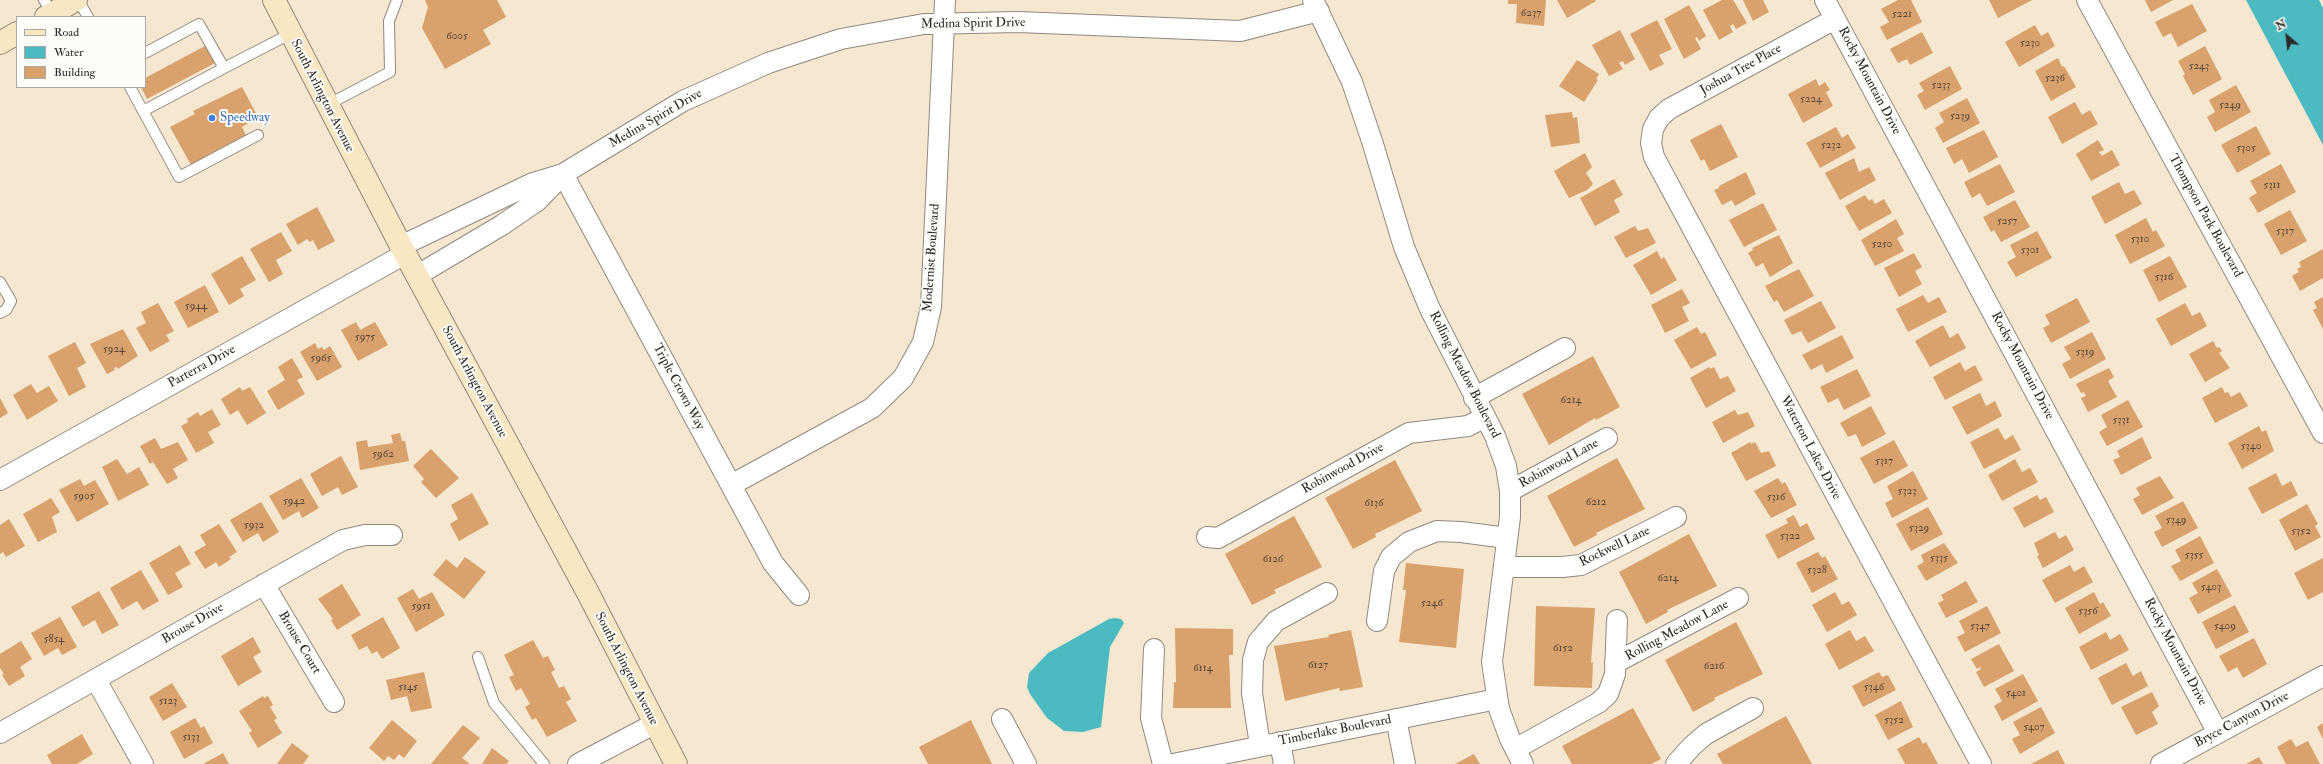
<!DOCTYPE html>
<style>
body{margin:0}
#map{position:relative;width:2323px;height:764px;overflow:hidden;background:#f6e7d1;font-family:"IM FELL Double Pica",serif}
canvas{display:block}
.legend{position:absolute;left:16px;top:16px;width:130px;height:72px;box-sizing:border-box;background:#fdfcf7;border:1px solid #a9a8a5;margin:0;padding:5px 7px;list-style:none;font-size:12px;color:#2b2b2b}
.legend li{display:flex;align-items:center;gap:8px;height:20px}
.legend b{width:20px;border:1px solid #a9a8a5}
.north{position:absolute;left:2267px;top:16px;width:40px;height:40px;-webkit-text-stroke:3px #fdfcf7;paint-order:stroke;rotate:332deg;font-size:11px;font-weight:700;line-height:16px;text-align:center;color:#2b2b2b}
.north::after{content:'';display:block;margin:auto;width:14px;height:18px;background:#2b2b2b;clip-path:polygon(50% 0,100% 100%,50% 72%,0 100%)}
</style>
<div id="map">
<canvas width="2323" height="764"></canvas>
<ul class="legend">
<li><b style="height:5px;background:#f7e8c3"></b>Road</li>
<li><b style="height:11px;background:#4bbac1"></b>Water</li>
<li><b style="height:11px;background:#d9a16b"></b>Building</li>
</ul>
<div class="north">N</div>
</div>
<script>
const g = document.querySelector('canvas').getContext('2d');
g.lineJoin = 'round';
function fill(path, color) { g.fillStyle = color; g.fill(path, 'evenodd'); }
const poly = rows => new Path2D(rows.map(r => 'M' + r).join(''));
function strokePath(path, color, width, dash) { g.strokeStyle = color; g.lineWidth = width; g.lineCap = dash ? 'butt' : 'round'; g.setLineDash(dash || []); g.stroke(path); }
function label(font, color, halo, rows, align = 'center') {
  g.font = font + ' "IM FELL Double Pica",serif'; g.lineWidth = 4; g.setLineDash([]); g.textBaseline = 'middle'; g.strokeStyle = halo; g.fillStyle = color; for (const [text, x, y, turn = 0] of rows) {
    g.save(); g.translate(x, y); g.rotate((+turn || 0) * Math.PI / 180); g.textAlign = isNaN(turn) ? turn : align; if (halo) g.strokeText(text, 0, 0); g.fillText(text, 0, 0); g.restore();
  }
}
const water = poly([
 [2246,0,2319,0,2323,8,2323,145],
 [1115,618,1121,619,1124,623,1110,647,1101,727,1083,732,1064,731,1047,718,1030,694,1027,687,1029,673,1048,653,1109,619]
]);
const building = poly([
 [425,0,497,0,506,17,483,30,491,44,445,69,422,28,428,7],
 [1508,0,1546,0,1544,26,1516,23,1517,4,1508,4],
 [1557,0,1595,0,1596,1,1567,18],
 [1722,0,1733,0,1747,23,1736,29,1733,24,1730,26,1733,32,1719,40,1703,10],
 [1743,0,1763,0,1769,12,1753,21],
 [1898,0,1911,0,1922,22,1887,40,1880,27,1889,22,1881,9],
 [1989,0,2032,0,1998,18],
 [2145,0,2173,0,2151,12],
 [2192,4,2207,31,2178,47,2171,33,2163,37,2155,22],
 [1689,5,1706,36,1699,41,1697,37,1695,38,1701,49,1684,59,1664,19],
 [1657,20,1672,49,1659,55,1664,64,1650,71,1630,34],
 [2035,25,2041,36,2048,32,2055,46,2019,67,2005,42],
 [1620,30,1635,59,1625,65,1623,61,1619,63,1623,69,1609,76,1592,45],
 [1922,32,1933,53,1910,65,1907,59,1898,63,1890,49],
 [205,46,215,63,147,99,141,87,145,87,145,78],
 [2205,46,2222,79,2193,95,2183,76,2185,74,2178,61],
 [2058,58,2062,67,2064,66,2076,87,2051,101,2035,71],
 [1577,60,1599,74,1596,79,1598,80,1584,102,1559,86],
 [1950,66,1962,89,1925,110,1917,95,1924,91,1919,83],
 [1816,79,1819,86,1825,82,1830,90,1826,92,1833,106,1803,123,1788,94],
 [2236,85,2251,112,2215,132,2207,117,2215,112,2209,100],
 [242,87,258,117,242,127,246,135,191,165,170,127,195,114,193,111],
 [1967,98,1980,123,1943,143,1935,128,1944,122,1939,113],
 [2075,102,2082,115,2090,110,2098,124,2062,144,2048,117],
 [1572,112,1573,118,1577,117,1580,143,1551,147,1545,115],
 [1721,124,1738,157,1710,171,1704,159,1701,161,1690,140],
 [2256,126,2271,154,2237,173,2221,145],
 [1836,127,1842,138,1848,134,1856,148,1820,168,1806,143],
 [1984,130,1998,157,1969,173,1962,159,1954,164,1946,148],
 [2098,140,2104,150,2099,152,2102,156,2112,150,2120,165,2091,181,2076,154],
 [1585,153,1592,167,1586,173,1593,184,1587,190,1569,198,1554,171],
 [1854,158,1859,172,1869,167,1876,180,1840,200,1825,173],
 [2000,164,2015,192,1987,206,1980,193,1972,198,1964,182],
 [2281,164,2296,192,2258,213,2249,198,2257,193,2250,181],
 [1746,172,1756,194,1735,206,1732,200,1722,205,1714,190,1719,188,1719,186],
 [1614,179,1623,195,1614,200,1620,212,1595,226,1580,198],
 [2119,182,2125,194,2134,190,2142,204,2105,224,2091,197],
 [1865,195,1869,201,1872,199,1875,204,1884,199,1892,213,1859,231,1845,206],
 [2015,200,2030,227,2001,242,1994,230,1991,232,1983,217],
 [1763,203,1777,230,1744,247,1729,220],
 [317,207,335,241,318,250,313,240,310,242,307,239,298,245,286,224],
 [2290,210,2307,241,2281,255,2264,224],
 [2146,218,2153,232,2156,230,2165,246,2130,264,2115,235],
 [1896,219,1904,234,1897,238,1904,251,1875,266,1861,240],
 [1635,226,1638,231,1648,228,1656,243,1626,258,1614,237],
 [2037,231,2052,258,2016,277,2007,262,2016,257,2010,245],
 [281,232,292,251,276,260,283,274,269,282,250,249],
 [1779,235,1793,263,1770,277,1763,263,1756,267,1748,253,1753,250,1752,248],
 [2323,249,2323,278,2300,291,2292,276,2299,272,2297,269,2301,267,2299,262],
 [1657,251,1661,259,1664,257,1677,280,1651,295,1633,265],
 [1914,253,1922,267,1915,271,1922,284,1899,297,1884,268],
 [242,256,256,280,240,289,244,296,229,305,211,274],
 [2170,256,2187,287,2159,302,2143,270],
 [1799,269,1814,296,1784,312,1777,300,1774,302,1765,286],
 [205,285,219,312,188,328,174,302],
 [1682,289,1690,303,1682,307,1689,321,1665,333,1651,305],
 [1923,295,1928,303,1939,297,1947,312,1908,332,1896,309],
 [2323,297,2323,329,2313,310,2317,308,2314,302],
 [2077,298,2090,322,2051,343,2043,328,2050,324,2045,315],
 [1821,301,1836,328,1808,343,1801,331,1792,335,1784,320],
 [158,303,174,331,166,335,170,341,150,352,136,328,146,323,141,312],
 [2185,303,2192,316,2200,312,2207,326,2171,346,2156,319],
 [356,322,360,330,375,322,388,345,358,361,341,330],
 [1943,325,1950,338,1958,333,1966,348,1930,367,1915,341],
 [1697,327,1701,334,1705,332,1717,355,1691,369,1674,340],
 [123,329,138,356,118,369,117,367,114,368,115,370,107,374,90,344],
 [2092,332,2106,359,2070,379,2062,364,2071,359,2064,347],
 [1842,335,1854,358,1826,373,1822,364,1811,370,1802,355],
 [2213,341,2217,348,2219,347,2222,351,2219,353,2230,368,2205,382,2189,354],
 [75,342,86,363,77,368,86,387,69,396,48,356],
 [315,343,318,349,322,347,324,350,330,346,342,367,317,381,300,352],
 [1593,356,1620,407,1596,420,1595,418,1549,445,1522,394],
 [292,358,303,377,297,380,305,394,278,410,267,391,285,380,278,367],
 [1960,362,1965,371,1975,365,1983,380,1945,400,1933,377],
 [1709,367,1710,369,1714,367,1720,379,1728,376,1736,391,1706,408,1690,378],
 [2109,368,2114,377,2108,381,2117,397,2088,412,2081,398,2086,396,2084,392,2081,393,2076,384],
 [1857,369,1871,396,1844,410,1838,398,1828,403,1820,387],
 [31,384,37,393,49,386,58,401,27,420,13,395],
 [240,387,242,391,250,387,266,413,247,425,238,410,230,415,221,399],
 [2222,387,2225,393,2228,392,2231,397,2240,392,2248,406,2215,423,2202,398],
 [1980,393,1986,406,1995,401,2002,416,1967,435,1952,407],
 [0,398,8,413,0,418],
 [2128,400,2143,427,2107,446,2099,432,2107,427,2101,415],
 [1871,406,1886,434,1862,447,1856,434,1848,437,1840,423],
 [212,409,221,425,208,432,214,443,196,453,181,426,188,422,187,419,198,412,200,416],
 [1735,410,1738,415,1748,412,1755,426,1723,443,1712,422],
 [2259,426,2262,432,2266,430,2274,451,2242,469,2228,443],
 [1998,428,2005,440,2013,435,2021,450,1984,469,1970,442],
 [400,433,402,441,405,441,409,461,360,470,356,442,367,440,368,447,393,443,391,435],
 [2142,437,2152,458,2121,475,2113,460,2120,457,2117,451],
 [155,438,161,449,178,442,188,460,173,469,178,478,167,484,153,462,150,464,140,446],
 [1894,440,1908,466,1874,484,1860,458],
 [1750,442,1751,444,1755,442,1761,453,1769,451,1776,466,1746,481,1731,453],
 [431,449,459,478,436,498,421,482,424,479,413,466],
 [341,456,358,487,342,495,338,487,322,496,310,474],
 [1617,458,1645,509,1596,533,1597,535,1574,547,1547,496],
 [117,459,127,474,139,467,149,485,118,501,102,467],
 [2015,459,2022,472,2030,468,2038,482,2002,501,1988,475],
 [1395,460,1422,511,1375,534,1376,537,1353,549,1325,498],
 [1913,471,1928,499,1892,518,1885,503,1893,499,1887,486],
 [2276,473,2282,486,2291,481,2298,495,2262,514,2248,488],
 [2160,476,2174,498,2142,515,2133,499,2140,495,2136,488],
 [301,478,319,508,302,518,299,511,283,520,269,496],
 [1778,478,1782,484,1785,482,1797,505,1771,518,1754,491],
 [80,479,84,486,95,480,109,504,77,522,59,490],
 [472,493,489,524,459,541,450,524,458,519,451,505],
 [2037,495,2040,500,2046,497,2054,512,2024,528,2013,508],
 [51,498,60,512,52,517,57,532,38,542,23,514],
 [2183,501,2198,528,2162,547,2154,532,2162,528,2155,516],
 [261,502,279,532,263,542,258,533,243,542,230,520],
 [2307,504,2318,524,2315,526,2321,537,2295,551,2279,520],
 [1928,507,1943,534,1911,551,1896,524],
 [1794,515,1800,527,1807,523,1815,539,1778,559,1765,535,1788,523,1786,519],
 [1294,516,1322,567,1274,590,1276,593,1252,605,1225,554],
 [9,519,25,546,6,557,3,552,0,554,0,525],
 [219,524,237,552,229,557,231,559,219,567,216,562,205,569,194,552,206,545,200,535],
 [2055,532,2059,539,2066,535,2074,550,2043,568,2037,556,2039,555,2034,543],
 [1689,534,1717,586,1667,610,1668,612,1646,624,1619,572],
 [2200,536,2214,563,2180,581,2171,566,2181,561,2175,550],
 [1944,543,1958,563,1926,581,1917,566,1924,562,1921,555],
 [180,545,191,564,175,573,183,587,168,595,149,563],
 [1818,552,1822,558,1825,556,1838,579,1812,593,1796,563],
 [465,557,486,572,464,599,433,575,446,559,457,568],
 [2323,558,2323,592,2308,600,2294,573],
 [1406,563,1464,569,1456,648,1399,642,1406,590,1403,590],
 [2070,565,2074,572,2084,566,2093,582,2055,603,2042,580],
 [2217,569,2232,596,2198,614,2189,598,2198,593,2192,583],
 [141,570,159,601,143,610,137,601,122,610,110,588],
 [1966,581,1978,602,1946,618,1938,603,1944,600,1941,595],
 [342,584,361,615,337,630,331,620,333,619,318,599],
 [413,589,419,599,432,592,445,615,416,632,397,598],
 [99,591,119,625,102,634,95,620,83,627,71,607],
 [1835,592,1842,605,1849,601,1857,615,1827,632,1812,605],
 [2094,592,2100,604,2103,602,2111,616,2079,634,2065,608],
 [2235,605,2249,632,2216,649,2202,622],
 [1536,606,1595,608,1591,663,1593,662,1592,688,1534,686],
 [1987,606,2001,633,1965,652,1957,637,1965,633,1959,621],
 [60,617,77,647,62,655,58,648,44,656,31,633],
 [383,617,400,648,382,659,377,651,372,654,367,646,359,650,351,635],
 [1736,622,1763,674,1714,698,1715,700,1693,712,1665,660],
 [1175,628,1233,629,1233,655,1229,655,1231,708,1173,708,1174,682,1176,682],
 [1351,630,1363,687,1340,691,1339,688,1285,701,1274,646,1329,637,1328,635],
 [1850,630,1856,641,1865,636,1874,651,1839,670,1825,644],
 [2106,632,2110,640,2120,634,2129,650,2091,670,2079,647],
 [253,637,261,652,253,657,262,672,238,686,221,656],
 [2254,638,2267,664,2243,678,2237,667,2228,672,2219,656],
 [533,640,543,658,548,656,555,670,551,672,559,688,564,686,571,699,566,702,577,721,547,737,536,718,532,720,525,707,530,704,521,688,516,691,509,677,514,675,504,655],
 [21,641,32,659,20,667,25,676,9,686,2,675,4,674,0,668,0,654],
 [1999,644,2014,671,1984,687,1976,672,1981,669,1980,667,1977,669,1971,659],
 [2126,663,2133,676,2141,671,2148,686,2112,705,2098,678],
 [424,672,432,708,411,712,407,696,391,700,386,680],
 [1879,672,1882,677,1888,675,1896,690,1863,707,1852,686],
 [2023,674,2038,701,2002,721,1994,706,2002,701,1995,689],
 [172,683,187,707,163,721,149,697],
 [2152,692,2159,706,2152,712,2158,724,2136,735,2121,707],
 [263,696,264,698,268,696,273,705,270,707,277,718,274,720,282,733,258,748,249,733,252,731,239,711],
 [1901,701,1913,727,1888,740,1875,715],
 [2041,707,2055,733,2020,754,2012,739,2020,735,2013,722],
 [1633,708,1661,759,1651,764,1572,764,1562,746],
 [1786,716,1812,764,1723,764,1717,754],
 [195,718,201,728,204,726,213,743,184,759,170,732],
 [392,720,417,741,404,758,399,754,394,760,388,756,384,761,369,748],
 [971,720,992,764,928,764,919,747],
 [2323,723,2323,739,2317,727],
 [463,725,480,738,462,758,470,764,431,764],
 [82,734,93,754,77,764,52,764,47,755],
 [1919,737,1923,744,1926,742,1938,764,1905,764,1897,749],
 [2291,739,2296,747,2308,741,2320,764,2286,764,2277,747],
 [292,743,309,756,303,764,277,764],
 [492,748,509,761,506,764,482,764],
 [2058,750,2065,764,2031,764],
 [223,753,229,764,203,764],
 [1474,754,1480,764,1455,764],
 [2259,757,2263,764,2246,764]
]);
const service = poly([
 [44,0,52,13],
 [78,0,88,17],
 [145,53,199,24,224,68,290,34],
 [130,87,143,111,224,68],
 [327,105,390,72,389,21,397,0],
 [143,111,179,177,258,135],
 [0,282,11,301,6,310,0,313],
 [478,657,494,703,544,764]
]);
const minor = poly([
 [1313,0,1352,82,1372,141,1404,247,1430,309,1495,436,1506,466,1510,491,1510,517,1492,662,1499,709,1510,739,1523,764],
 [1825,0,2218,733],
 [2087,0,2323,433],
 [1835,19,1669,109,1659,118,1653,129,1651,143,1654,157,1981,764],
 [401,246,533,183,563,174,537,201,502,225,416,276],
 [1474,398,1565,348],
 [0,480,405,254],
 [731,485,872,408,903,378,923,342,931,307,945,0],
 [1510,491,1607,438],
 [1207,537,1218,538,1409,433,1468,426,1485,417],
 [1504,567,1562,567,1581,565,1676,517],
 [264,584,334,702],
 [799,595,773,563,563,174,683,101,768,63,841,39,924,24,1018,22,1240,31,1319,11],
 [1377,621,1384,571,1391,557,1409,542,1437,531,1461,532,1507,538],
 [1154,649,1151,718,1163,764],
 [1615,663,1738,598],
 [96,680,143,764],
 [1002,719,1026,764],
 [1396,719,1405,764],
 [0,733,343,540,365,535,392,535],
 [1280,742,1284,764],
 [1260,745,1252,693,1253,660,1258,642,1276,621,1327,593],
 [1515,749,1598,703,1608,694,1615,674,1617,620],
 [578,764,654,724],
 [1173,764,1497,699],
 [1676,764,1692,746,1706,734,1753,708],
 [2161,764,2323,676]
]);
const secondary = poly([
 [274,0,401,246,588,593,676,764],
 [46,17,76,0],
 [0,43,17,33]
]);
const markers = [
 [212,118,4,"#3f7fe0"]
];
const numberNames = [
 ["6237",1531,14],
 ["5221",1902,15],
 ["6005",457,37],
 ["5230",2030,44],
 ["5243",2199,67],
 ["5236",2055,79],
 ["5233",1941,86],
 ["5224",1811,100],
 ["5249",2230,106],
 ["5239",1960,117],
 ["5232",1831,146],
 ["5305",2246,149],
 ["5311",2272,186],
 ["5257",2007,222],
 ["5317",2285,232],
 ["5310",2140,240],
 ["5250",1882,245],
 ["5301",2030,251],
 ["5316",2164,278],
 ["5944",196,307],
 ["5975",365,338],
 ["5924",114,350],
 ["5319",2085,353],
 ["5965",321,359],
 ["6214",1571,401],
 ["5331",2121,421],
 ["5340",2251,447],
 ["5962",383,455],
 ["5317",1884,462],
 ["5323",1907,492],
 ["5905",84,497],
 ["5316",1776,498],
 ["5942",294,502],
 ["6212",1596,503],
 ["6136",1374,504],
 ["5349",2176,521],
 ["5932",254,526],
 ["5329",1919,529],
 ["5352",2301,532],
 ["5322",1790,537],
 ["5355",2194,556],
 ["5335",1939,559],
 ["6126",1273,560],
 ["5328",1817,571],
 ["6214",1668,579],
 ["5403",2211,588],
 ["5246",1432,604],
 ["5951",421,607],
 ["5356",2088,612],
 ["5347",1980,627],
 ["5409",2225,627],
 ["5854",54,640],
 ["6152",1563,649],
 ["6127",1318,666],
 ["6216",1714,667],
 ["6114",1203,669],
 ["5145",408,688],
 ["5346",1874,688],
 ["5401",2016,694],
 ["5123",168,702],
 ["5352",1894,721],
 ["5407",2034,728],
 ["5133",191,738]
];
const streetNames = [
 ["Medina Spirit Drive",973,24,-1],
 ["Joshua Tree Place",1741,70,-29],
 ["Rocky Mountain Drive",1869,81,62],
 ["South Arlington Avenue",322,96,63],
 ["Medina Spirit Drive",656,119,-30],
 ["Thompson Park Boulevard",2205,216,61],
 ["Modernist Boulevard",932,258,-86],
 ["Rocky Mountain Drive",2022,366,62],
 ["Parterra Drive",202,367,-29],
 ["Rolling Meadow Boulevard",1464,375,63],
 ["South Arlington Avenue",474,382,62],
 ["Triple Crown Way",678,387,62],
 ["Waterton Lakes Drive",1810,448,62],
 ["Robinwood Lane",1559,464,-29],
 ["Robinwood Drive",1343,469,-29],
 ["Rockwell Lane",1615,547,-26],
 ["Brouse Drive",193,624,-30],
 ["Rolling Meadow Lane",1677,631,-28],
 ["Brouse Court",299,643,59],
 ["Rocky Mountain Drive",2175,652,62],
 ["South Arlington Avenue",626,669,63],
 ["Bryce Canyon Drive",2242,720,-28],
 ["Timberlake Boulevard",1335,731,-11]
];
const shopNames = [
 ["Speedway",220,118]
];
fill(water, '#4bbac1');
fill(building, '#d9a16b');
strokePath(service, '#90897e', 12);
strokePath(minor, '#90897e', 22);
strokePath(secondary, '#90897e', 24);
strokePath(service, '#fff', 10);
strokePath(minor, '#fff', 20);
strokePath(secondary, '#f7e8c3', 22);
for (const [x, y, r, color] of markers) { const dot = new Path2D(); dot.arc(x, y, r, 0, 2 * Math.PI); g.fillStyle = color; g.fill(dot); strokePath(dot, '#fdfcf7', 1.5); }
label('11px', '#56483b', null, numberNames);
label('13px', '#2b2b2b', '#fdfcf7', streetNames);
label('13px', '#366cbe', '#fdfcf7', shopNames, 'left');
</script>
